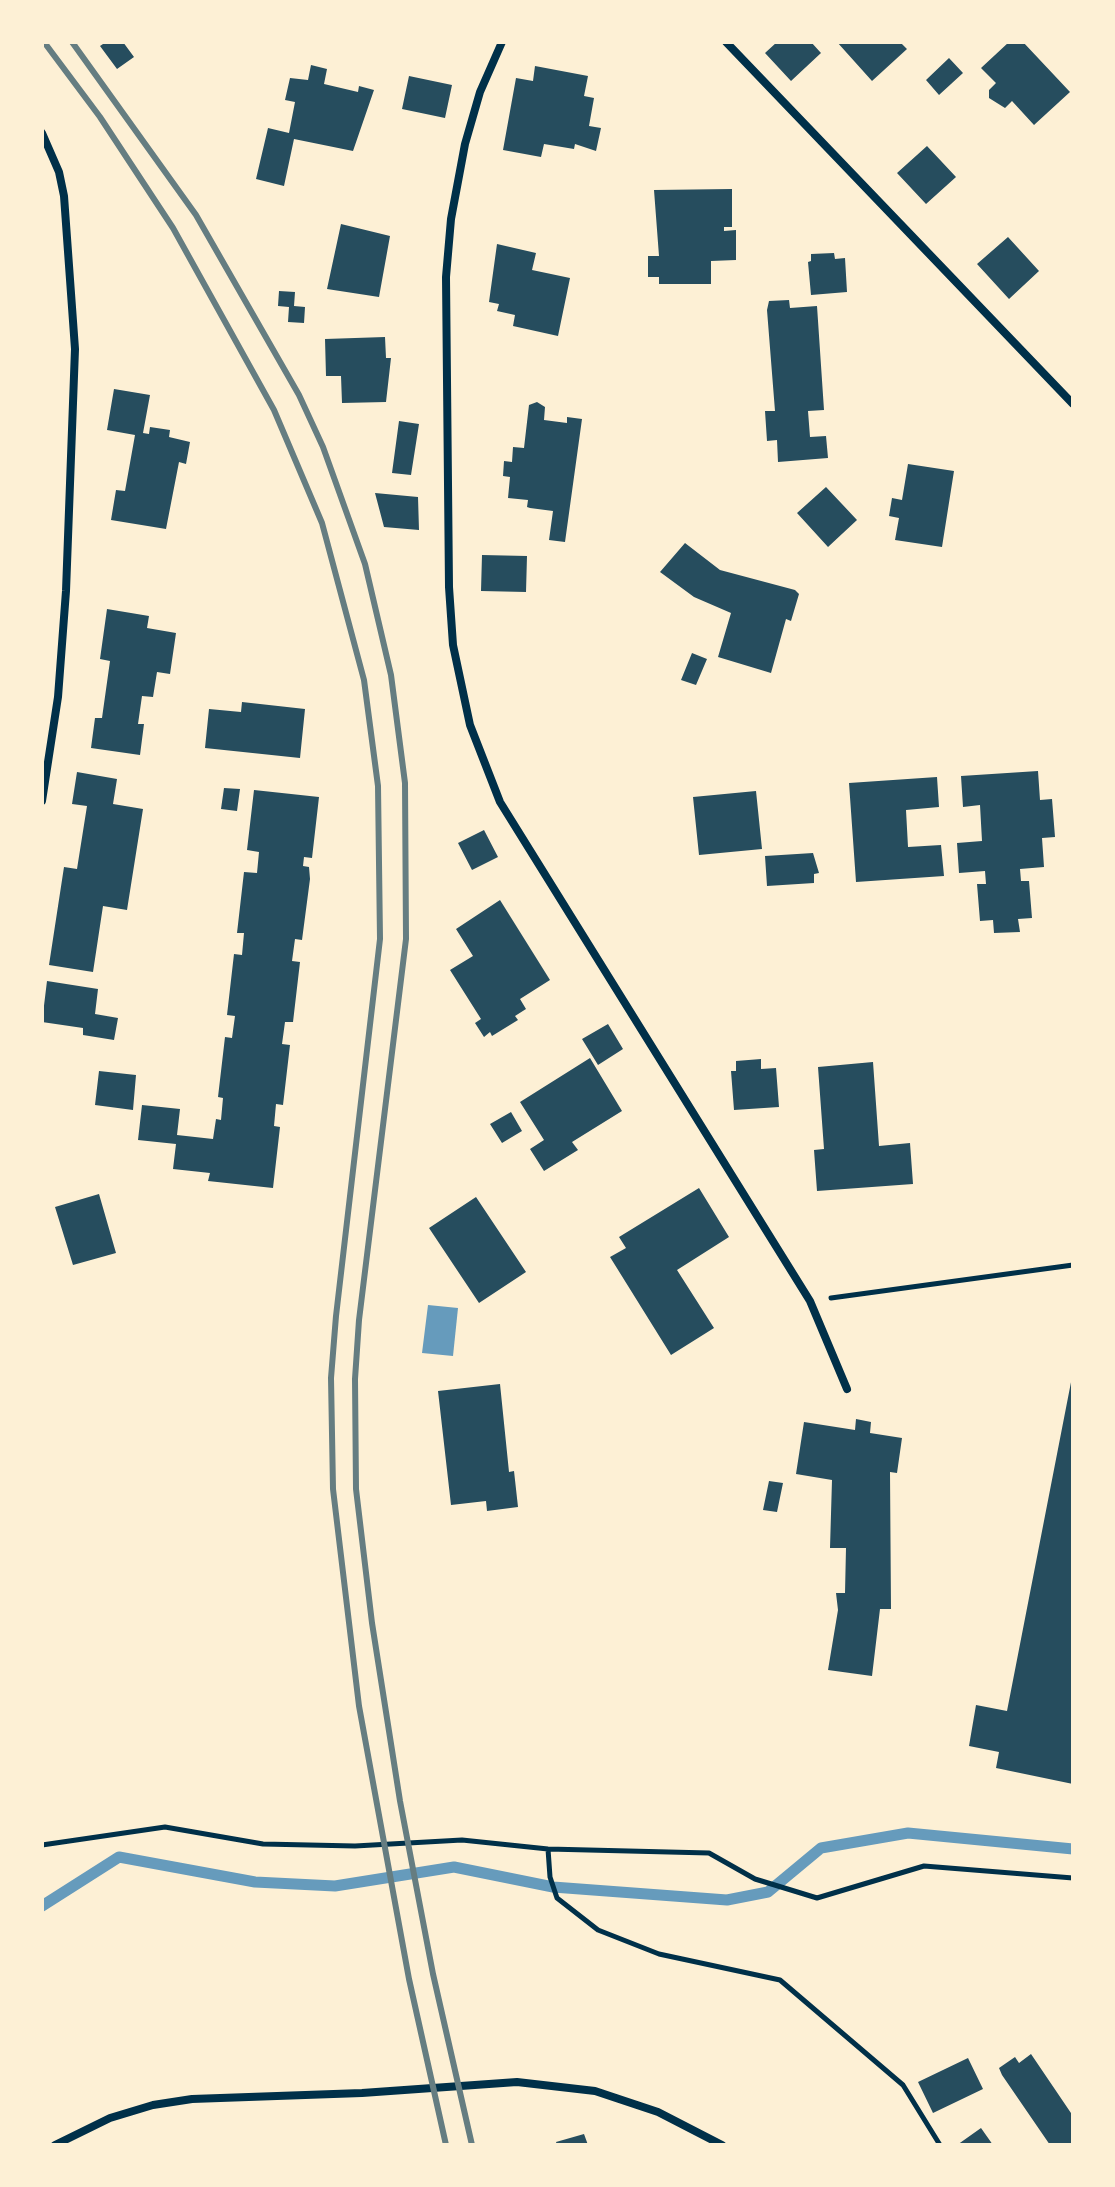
<!DOCTYPE html>
<style>
body{margin:0}
#map{position:relative;width:1115px;height:2187px;overflow:hidden;background:#fdf0d5;font-family:"Work Sans",sans-serif}
canvas{display:block}
.frame{position:absolute;inset:0;border:44px solid #fdf0d5;pointer-events:none}
</style>
<div id="map">
<canvas width="1115" height="2187"></canvas>
<div class="frame"></div>
</div>
<script>
const g = document.querySelector('canvas').getContext('2d');
g.lineJoin = 'round';
function fill(path, color) { g.fillStyle = color; g.fill(path, 'evenodd'); }
const poly = rows => new Path2D(rows.map(r => 'M' + r).join(''));
function strokePath(path, color, width, dash) { g.strokeStyle = color; g.lineWidth = width; g.lineCap = dash ? 'butt' : 'round'; g.setLineDash(dash || []); g.stroke(path); }
const water = poly([
 [428,1305,458,1308,453,1356,422,1353]
]);
const stream = poly([
 [42,1906,119,1857,255,1882,335,1886,454,1867,553,1887,727,1900,768,1892,821,1848,908,1833,1073,1849]
]);
const building = poly([
 [106,42,123,42,134,57,117,69,100,46],
 [777,42,811,42,821,53,791,81,765,53],
 [837,42,900,42,907,49,872,81],
 [1009,42,1023,42,1070,92,1034,125,1012,101,1005,108,989,98,989,90,996,83,981,68],
 [949,58,963,73,939,95,926,80],
 [311,65,327,69,324,84,358,92,359,86,374,90,353,151,294,139,284,186,256,179,268,128,289,133,295,102,285,100,290,78,308,80],
 [535,66,588,76,584,96,594,98,589,126,601,128,596,151,575,144,574,149,544,144,541,157,503,150,516,78,533,81],
 [409,76,452,85,445,118,402,109],
 [927,146,956,177,926,204,897,173],
 [732,189,732,227,724,227,724,231,736,230,736,260,711,261,711,284,659,284,659,277,648,277,648,256,659,256,654,190],
 [341,224,390,236,379,297,327,289],
 [1008,237,1039,271,1009,299,977,264],
 [497,244,536,253,532,270,570,278,558,336,513,326,515,315,497,311,499,304,489,302],
 [834,253,835,259,845,258,847,292,811,295,808,262,811,261,811,254],
 [279,291,295,292,294,306,305,307,304,323,288,322,289,307,278,306],
 [789,300,790,308,817,306,824,410,808,411,810,437,826,436,828,458,778,462,777,440,767,441,765,411,775,411,767,310,769,301],
 [385,337,386,358,391,358,386,402,342,403,341,376,326,376,325,339],
 [114,389,150,395,143,433,149,434,150,427,170,430,169,437,190,442,186,464,179,462,166,529,111,520,116,490,125,491,135,435,107,430],
 [537,402,545,407,544,420,567,423,567,417,582,419,565,542,549,540,553,511,530,508,527,507,528,500,508,498,510,477,503,476,504,461,512,462,513,447,524,448,529,405],
 [399,421,419,424,411,475,392,473],
 [908,464,954,471,942,547,895,540,899,518,889,516,892,498,902,500],
 [826,487,857,520,828,547,797,513],
 [375,493,418,497,419,530,384,527],
 [685,543,720,570,795,590,799,594,791,621,786,619,771,673,718,657,731,613,694,597,660,572],
 [482,555,527,556,526,592,481,591],
 [107,609,149,616,147,628,176,633,170,674,157,672,153,697,142,696,138,724,144,724,140,755,91,748,95,718,102,718,110,661,100,659],
 [692,653,707,659,696,685,681,680],
 [242,702,305,709,300,758,205,748,209,709,241,712],
 [1038,771,1040,800,1052,799,1055,837,1042,838,1044,867,1020,869,1021,881,1029,881,1032,918,1018,919,1020,932,994,933,993,920,980,921,977,884,986,884,985,871,959,873,957,843,982,841,980,805,963,807,961,776],
 [77,772,117,779,113,804,143,809,127,910,103,906,93,972,49,965,64,867,77,869,87,806,72,804],
 [937,777,939,807,906,810,908,847,941,845,944,876,856,882,849,783],
 [224,788,240,789,237,811,221,809],
 [254,790,319,797,312,858,304,857,303,866,309,867,310,879,302,940,295,939,292,961,300,962,293,1022,285,1022,282,1044,290,1045,283,1105,276,1104,274,1126,280,1127,273,1188,208,1181,210,1173,173,1169,176,1144,138,1140,142,1105,180,1109,177,1135,213,1139,216,1119,221,1120,223,1098,218,1097,225,1037,232,1038,235,1016,227,1015,234,954,242,955,244,933,237,933,244,872,257,873,259,852,247,850],
 [756,791,762,849,699,855,693,797],
 [484,830,498,857,472,870,458,843],
 [813,853,819,873,814,874,814,883,767,886,765,856],
 [500,900,550,980,520,999,526,1009,515,1016,518,1020,492,1036,490,1032,484,1037,475,1023,481,1019,450,970,473,956,456,929],
 [47,981,98,989,95,1014,118,1018,114,1040,83,1035,83,1028,42,1022],
 [608,1024,623,1049,598,1065,582,1039],
 [590,1058,622,1111,572,1142,578,1150,544,1171,530,1149,544,1140,520,1102],
 [761,1059,761,1069,776,1068,779,1107,734,1110,731,1071,736,1071,736,1061],
 [873,1062,879,1146,910,1143,913,1184,817,1191,814,1150,824,1149,818,1067],
 [99,1071,136,1075,133,1110,95,1105],
 [511,1112,522,1131,502,1143,490,1124],
 [699,1188,729,1237,677,1270,714,1328,671,1355,610,1257,626,1248,619,1237],
 [99,1194,116,1253,73,1265,55,1207],
 [476,1197,526,1272,479,1303,429,1228],
 [1072,1377,1073,1377,1073,1784,996,1768,999,1752,969,1746,976,1705,1007,1711],
 [500,1384,509,1472,514,1471,518,1507,487,1511,486,1501,451,1505,438,1391],
 [856,1419,871,1422,870,1433,902,1438,897,1473,890,1472,891,1609,880,1609,872,1676,828,1670,838,1610,836,1593,845,1593,846,1548,830,1548,832,1480,796,1474,804,1422,855,1430],
 [769,1481,783,1483,777,1512,763,1510],
 [1031,2054,1073,2116,1073,2145,1050,2145,1002,2075,999,2068,1015,2057,1019,2063],
 [968,2058,983,2089,933,2113,918,2082],
 [981,2128,993,2145,957,2145],
 [584,2134,588,2145,557,2145,556,2142]
]);
const path = poly([
 [831,1298,1073,1265],
 [42,1845,165,1827,263,1844,355,1846,462,1840,548,1849,709,1853,755,1879,817,1898,924,1866,1073,1878],
 [548,1849,550,1877,557,1898,598,1930,659,1954,780,1980,903,2085,940,2145]
]);
const minor = poly([
 [502,42,480,92,465,144,451,219,446,277,449,587,453,645,470,725,500,802,810,1301,847,1389],
 [726,42,1073,404],
 [42,133,59,172,64,196,75,349,66,591,58,697,42,801],
 [55,2145,110,2118,153,2105,192,2099,362,2093,517,2082,595,2091,658,2112,722,2145]
]);
const rail = poly([
 [44,42,100,117,173,228,274,410,322,523,364,680,378,786,380,939,336,1316,331,1378,333,1489,359,1706,409,1979,446,2145],
 [72,42,196,215,299,395,323,447,365,564,391,675,405,783,406,939,359,1320,355,1379,356,1489,372,1623,400,1801,433,1974,472,2145]
]);
fill(water, '#669bbc');
strokePath(stream, '#669bbc', 11);
fill(building, '#264d5e');
strokePath(path, '#003049', 5);
strokePath(minor, '#003049', 8);
strokePath(rail, '#657d81', 6);
</script>
